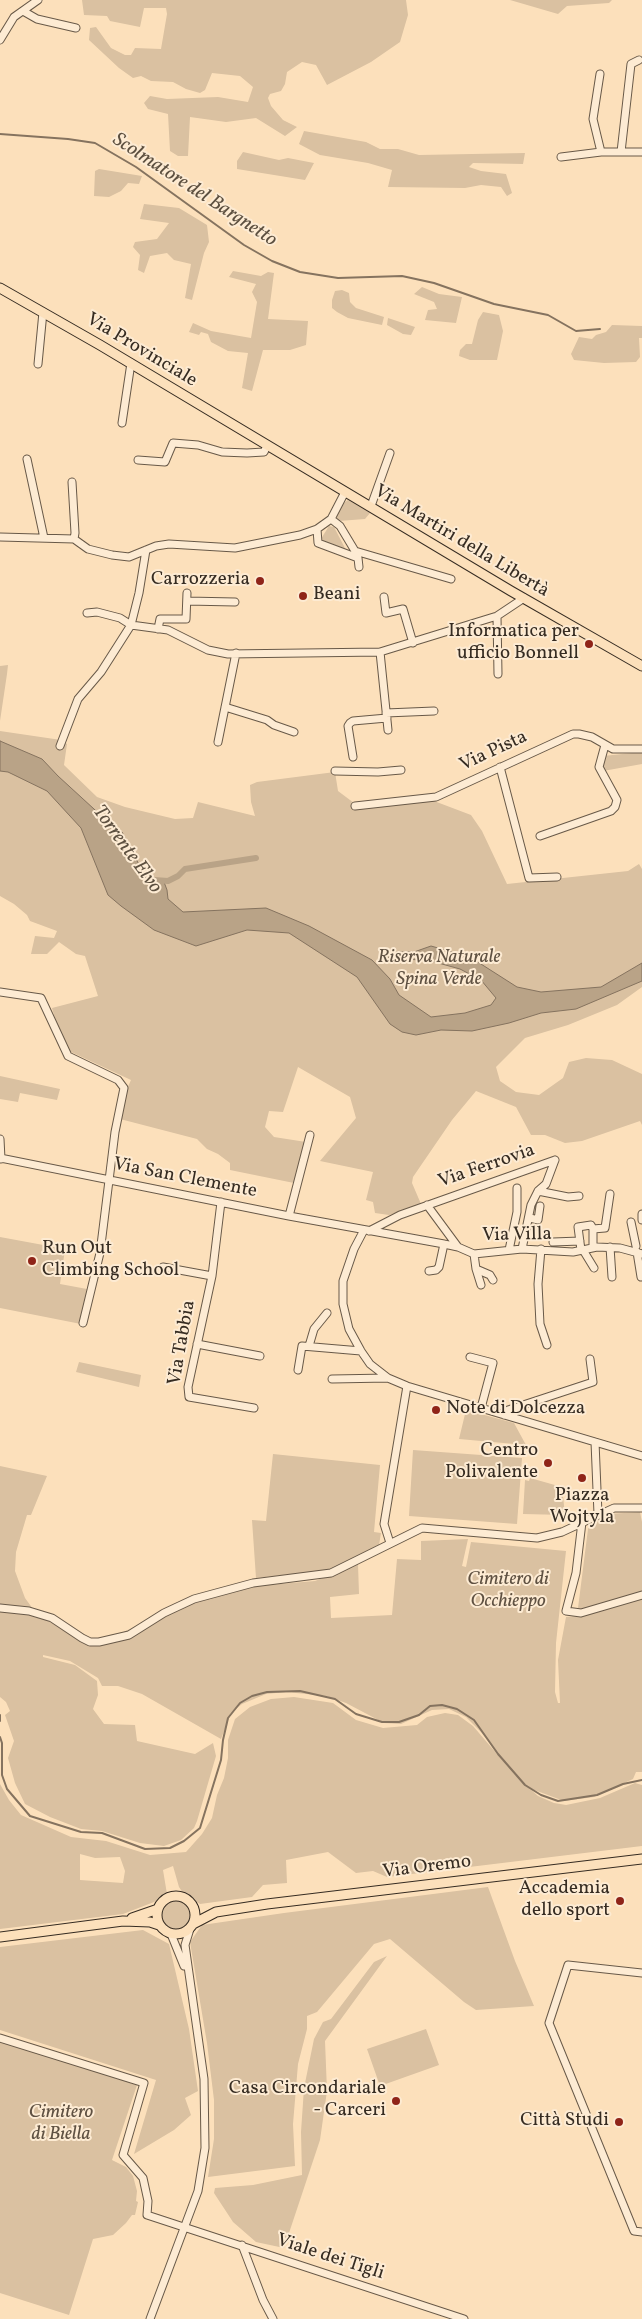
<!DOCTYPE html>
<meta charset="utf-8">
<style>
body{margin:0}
canvas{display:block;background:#fce0bb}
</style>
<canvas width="642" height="2319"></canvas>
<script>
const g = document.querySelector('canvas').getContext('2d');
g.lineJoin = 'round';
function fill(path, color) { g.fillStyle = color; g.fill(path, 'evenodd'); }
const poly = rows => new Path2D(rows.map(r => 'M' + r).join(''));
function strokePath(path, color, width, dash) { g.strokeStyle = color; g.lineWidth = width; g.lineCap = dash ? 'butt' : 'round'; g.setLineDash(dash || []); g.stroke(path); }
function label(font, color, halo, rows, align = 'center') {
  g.font = font + ' Vollkorn,serif'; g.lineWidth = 4; g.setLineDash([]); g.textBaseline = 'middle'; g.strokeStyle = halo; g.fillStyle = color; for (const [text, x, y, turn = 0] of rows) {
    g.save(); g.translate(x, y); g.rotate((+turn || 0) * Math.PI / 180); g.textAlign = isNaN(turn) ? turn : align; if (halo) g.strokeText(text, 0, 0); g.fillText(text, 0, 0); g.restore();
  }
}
const green = poly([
 [82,0,406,0,408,15,400,42,371,62,327,85,316,65,302,62,287,72,285,84,281,91,270,94,268,98,271,106,283,120,297,127,285,136,256,118,226,122,190,117,188,156,178,156,170,151,168,114,148,109,144,103,150,96,167,99,218,97,248,102,253,87,240,76,212,73,205,90,200,93,186,89,173,82,151,81,141,76,133,78,119,68,89,40,90,28,96,27,111,48,125,55,131,55,135,48,161,49,167,14,166,8,144,8,140,27,110,21,107,16,84,15],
 [510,0,612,0,609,3,567,6,558,14],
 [304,131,366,142,380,149,398,149,419,155,525,153,523,164,473,163,469,167,481,171,506,174,512,193,507,196,501,187,481,185,465,188,388,187,392,170,368,163,320,155,299,144],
 [243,152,279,160,288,158,314,163,305,180,237,169,237,161],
 [99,169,142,176,139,184,128,183,121,191,109,197,94,196,95,171],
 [144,204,179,208,207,225,209,242,204,253,192,300,185,298,191,264,174,260,167,253,150,256,144,273,138,270,140,255,133,247,135,242,157,239,169,223,140,219],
 [233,271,261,276,268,272,274,273,268,319,308,321,306,345,290,350,263,350,252,391,242,388,248,353,228,351,211,342,208,334,201,332,199,335,189,332,193,323,211,331,251,338,257,302,252,292,256,284,229,277],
 [422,287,439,294,462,297,456,323,425,320,428,310,437,309,434,302,414,294],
 [342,290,349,293,350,302,356,308,384,317,382,325,348,318,337,312,332,308,332,300,335,291],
 [483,312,499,315,503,331,497,360,470,360,459,356,460,350,466,344,472,344,478,320],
 [388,318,415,327,411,335,403,334,387,325],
 [612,325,642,326,642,338,639,338,640,357,636,362,604,363,574,360,571,354,579,337,592,339,596,335,606,332],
 [348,500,370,513,365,519,339,521,334,519,342,504],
 [329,526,334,527,347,552,319,542],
 [8,665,7,674,0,721,0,666],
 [0,731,61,740,67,744,64,765,97,797,125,807,175,819,193,818,198,802,255,816,251,802,250,785,257,782,335,772,338,791,358,806,434,801,471,815,482,831,507,884,628,871,639,864,642,869,642,987,617,1005,568,1025,525,1038,496,1067,500,1081,516,1092,539,1095,563,1078,569,1062,586,1058,612,1060,642,1074,642,1125,640,1121,582,1141,565,1143,545,1135,531,1135,516,1107,476,1091,452,1120,413,1177,412,1183,421,1204,389,1215,375,1213,373,1202,366,1200,373,1172,320,1161,356,1118,350,1097,298,1067,283,1112,269,1111,265,1127,274,1137,306,1142,294,1183,230,1170,230,1163,218,1154,207,1149,197,1139,120,1119,127,1089,131,1080,69,1051,56,1022,52,1008,98,996,85,956,76,954,59,942,47,954,31,954,35,936,54,938,57,931,30,921,27,915,14,904,0,896],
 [642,752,642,764,603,771,601,762,603,756],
 [0,1076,60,1089,57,1100,20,1093,18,1102,0,1099],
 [0,1237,65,1249,60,1284,87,1289,81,1324,0,1308],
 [79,1362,141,1375,139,1387,76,1372],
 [466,1410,514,1423,526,1445,459,1439],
 [413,1450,522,1458,517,1524,409,1516],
 [273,1454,380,1465,374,1532,381,1533,379,1545,330,1570,256,1578,252,1520,266,1521],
 [0,1466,47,1476,31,1515,27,1515,16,1552,15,1571,25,1598,33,1609,0,1605],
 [530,1478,562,1487,565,1515,523,1514,525,1480,529,1481],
 [640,1512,642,1522,642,1772,636,1772,633,1779,594,1797,564,1801,529,1788,511,1772,538,1796,554,1803,566,1805,600,1798,635,1783,642,1785,642,1846,387,1877,373,1871,356,1873,328,1852,286,1860,287,1883,263,1885,252,1897,200,1904,183,1893,179,1887,173,1866,163,1870,167,1894,154,1902,123,1914,0,1929,0,1784,9,1800,21,1815,71,1837,106,1841,150,1855,186,1852,202,1834,212,1818,217,1795,224,1778,228,1758,228,1740,235,1719,250,1707,271,1699,294,1697,333,1703,356,1720,383,1728,417,1725,427,1717,445,1713,458,1715,473,1726,509,1768,481,1732,466,1717,449,1709,432,1710,401,1724,384,1723,346,1703,326,1696,286,1692,266,1694,242,1704,231,1713,221,1739,142,1694,118,1686,102,1686,98,1678,70,1661,43,1655,43,1657,75,1665,97,1681,98,1695,93,1709,104,1724,135,1725,137,1741,195,1754,213,1743,216,1756,197,1821,194,1828,181,1840,164,1846,140,1843,102,1831,81,1829,50,1817,25,1804,15,1783,8,1758,14,1741,5,1715,10,1711,6,1702,0,1697,0,1607,33,1611,64,1631,88,1639,113,1637,197,1597,255,1584,256,1586,315,1581,358,1564,359,1594,330,1597,331,1618,392,1615,397,1559,421,1560,421,1541,468,1539,462,1566,466,1567,471,1542,566,1551,556,1643,555,1692,558,1703,560,1703,558,1660,566,1617,577,1616,588,1529,591,1523,608,1514],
 [80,1854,95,1858,120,1857,125,1871,123,1883,80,1880],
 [488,1887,515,1961,534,2006,476,2010,464,2002,390,1939,374,1944,317,2012,307,2016,307,2029,298,2064,293,2124,295,2166,208,2177,214,2139,214,2100,207,2043,190,1942,202,1925,284,1913],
 '160 1915a16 16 0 1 1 32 0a16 16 0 1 1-32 0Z',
 [143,1930,169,1944,189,2029,198,2091,185,2098,191,2115,174,2130,134,2154,156,2080,0,2030,0,1947],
 [387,1956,325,2041,327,2091,320,2140,284,2248,256,2242,233,2222,214,2193,215,2188,253,2185,302,2175,301,2132,304,2088,314,2039,323,2022,331,2019,374,1962],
 [426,2029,439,2065,380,2086,367,2049],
 [0,2041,137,2085,112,2160,126,2167,133,2176,137,2191,136,2201,138,2202,135,2215,132,2215,126,2223,113,2235,93,2239,69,2315,0,2293]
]);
const water = poly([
 [0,741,42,759,58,776,106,820,122,832,146,878,164,882,167,890,168,899,183,912,266,908,309,926,372,960,390,979,399,995,431,1017,465,1013,491,1005,496,998,481,980,460,969,431,961,383,957,391,952,414,952,431,946,470,957,517,987,541,992,601,987,642,963,642,981,576,1009,541,1013,509,1023,472,1031,441,1030,416,1035,402,1032,390,1024,357,977,289,933,247,930,196,946,154,930,121,906,108,895,81,828,47,791,8,772,0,771,0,741]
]);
const stream = poly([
 [0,134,68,139,95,143,136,167,244,245,272,261,300,272,338,278,402,276,434,283,494,304,548,315,576,331,600,329],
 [0,1715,0,1721],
 [0,1737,2,1743,2,1775,7,1789,30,1816,81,1832,102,1833,145,1849,170,1848,184,1841,200,1828,221,1760,223,1740,228,1718,240,1703,252,1696,267,1692,300,1691,335,1699,356,1714,382,1722,399,1722,419,1715,430,1706,442,1705,457,1709,474,1720,498,1754,525,1785,541,1795,558,1801,597,1795,623,1784,642,1780]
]);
const canal = poly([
 [154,880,168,881,178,876,185,869,256,858]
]);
const minor = poly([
 [23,11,37,19,76,28],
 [0,40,14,17,38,0],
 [600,74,593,119,601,152],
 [621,152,631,64,639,60],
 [561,157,601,152,642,152],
 [38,364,43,312],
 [122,423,131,363],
 [27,459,44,538],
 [138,460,165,462,173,443,198,445,222,452,247,453,264,452,267,446],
 [72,482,75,533,74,539],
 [371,506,390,453],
 [331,519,340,526,355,551,451,579],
 [317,529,318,543,358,558,359,567],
 [0,537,74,539,88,549,112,555,129,557,156,546,169,544,235,548,300,535,317,529,331,519,345,492],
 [384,597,386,613,403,609,413,643],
 [187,601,235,602],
 [87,613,97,612,120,618,131,625,168,630,208,650,228,654,380,652,497,616,524,598],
 [497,616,498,674],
 [158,629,160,619,186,619,187,593],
 [380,652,388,730],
 [225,707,267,720,274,725,294,732],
 [386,713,434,711],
 [218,742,236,653],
 [60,746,78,699,101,672,131,625,139,593,146,550],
 [353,757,348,726,350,723,353,721,387,718],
 [500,767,529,878,557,877],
 [335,771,378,772,401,770],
 [355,806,436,797,573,734,579,734,592,737,613,749,642,749],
 [540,836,611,811,615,807,617,800,599,767,605,745],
 [0,992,41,998,68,1056,118,1080,124,1088,115,1132,100,1253,83,1323],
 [0,1139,1,1159],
 [0,1158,289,1216,444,1244,458,1247,474,1254,522,1249,573,1252,597,1247,620,1248,642,1254],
 [538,1191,568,1197,579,1196],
 [221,1202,212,1276,188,1387,189,1397,254,1408],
 [427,1205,458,1247],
 [642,1214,642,1220],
 [289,1216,310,1135],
 [530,1218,538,1220,540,1206],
 [631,1222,636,1246],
 [364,1230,354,1249,343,1281,343,1304,349,1329,361,1351,370,1364,388,1378,407,1386,642,1456],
 [369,1231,400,1215,555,1160],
 [553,1242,580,1241],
 [593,1247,593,1229,605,1228,610,1194],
 [610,1247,612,1277],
 [522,1249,531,1205,538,1191,546,1184,555,1160],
 [541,1249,538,1284,540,1324,547,1345],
 [509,1250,517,1212,517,1188],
 [581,1250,578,1227,591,1225,593,1229],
 [583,1250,594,1268],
 [637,1252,641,1277],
 [474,1254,476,1269,490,1275,493,1280],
 [163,1267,212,1276],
 [476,1269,481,1285],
 [429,1271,436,1270,439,1267,444,1244],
 [197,1344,260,1356],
 [309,1346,314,1329,327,1313],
 [470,1357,493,1363,481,1408],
 [298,1370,302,1346,361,1351],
 [332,1379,388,1378],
 [504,1415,508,1410,593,1382,590,1359],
 [595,1442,598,1514],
 [582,1522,576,1573,566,1611,581,1613,642,1595],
 [390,1543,384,1524,407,1386],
 [0,1608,29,1611,52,1618,82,1638,90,1642,99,1642,129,1635,164,1613,194,1599,253,1583,331,1573,422,1528,537,1538,562,1532,614,1508,642,1508],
 [171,1934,184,1966],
 [642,1973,568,1965,549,2023,634,2231,642,2232],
 [0,2038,144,2083,123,2155,143,2178,148,2201,147,2215,464,2319],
 [242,2245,263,2300,273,2319],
 [150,2319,198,2191,205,2148,204,2079,185,1945,190,1929]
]);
const major = poly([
 [0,288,100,345,511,591,642,666],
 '157 1915a19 19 0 1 1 38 0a19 19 0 1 1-38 0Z',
 [132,1918,158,1909],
 [193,1924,216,1912,267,1904,642,1859],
 [0,1937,123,1921,150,1922,159,1925]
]);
const markers = [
 [260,581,5,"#8f2418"],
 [303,596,5,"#8f2418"],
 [589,644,5,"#8f2418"],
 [32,1261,5,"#8f2418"],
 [436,1410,5,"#8f2418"],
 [548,1463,5,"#8f2418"],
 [582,1478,5,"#8f2418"],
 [620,1901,5,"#8f2418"],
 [396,2101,5,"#8f2418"],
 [619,2122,5,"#8f2418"]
];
const streetNames = [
 ["Via Provinciale",141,351,31],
 ["Via Martiri della Libertà",461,542,31],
 ["Via Pista",494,752,-25],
 ["Via Ferrovia",487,1167,-19],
 ["Via San Clemente",185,1179,11],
 ["Via Villa",517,1236,-1],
 ["Via Tabbia",183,1343,-80],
 ["Via Oremo",427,1868,-7],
 ["Viale dei Tigli",330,2258,18]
];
const poiNames = [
 ["Carrozzeria",250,581],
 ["Beani",313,596,"left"],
 ["Informatica per",579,633],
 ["ufficio Bonnell",579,655],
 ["Run Out",42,1250,"left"],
 ["Climbing School",42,1272,"left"],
 ["Note di Dolcezza",446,1410,"left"],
 ["Centro",538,1452],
 ["Polivalente",538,1474],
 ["Piazza",582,1497,"center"],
 ["Wojtyla",582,1519,"center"],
 ["Accademia",610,1890],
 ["dello sport",610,1912],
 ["Casa Circondariale",386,2090],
 ["- Carceri",386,2112],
 ["Città Studi",609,2122]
];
const parkNames = [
 ["Riserva Naturale",439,959],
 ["Spina Verde",439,981],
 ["Cimitero di",508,1581],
 ["Occhieppo",508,1603],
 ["Cimitero",61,2114],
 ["di Biella",61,2136]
];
const waterNames = [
 ["Scolmatore del Bargnetto",194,191,33],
 ["Torrente Elvo",126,850,54]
];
fill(green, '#dac1a1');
fill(water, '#b9a387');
strokePath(water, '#85735f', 1);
strokePath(stream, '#85735f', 2);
strokePath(canal, '#b9a387', 6);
strokePath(minor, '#685948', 9);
strokePath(major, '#362c22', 11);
strokePath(minor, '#fdebd3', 7);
strokePath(major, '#fce0bb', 9);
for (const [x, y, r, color] of markers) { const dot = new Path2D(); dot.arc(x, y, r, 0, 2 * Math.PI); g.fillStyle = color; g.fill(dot); strokePath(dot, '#fdebd3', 2); }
label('19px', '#362c22', '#fdebd3', streetNames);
label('19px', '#362c22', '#fdebd3', poiNames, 'right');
label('italic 19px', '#5f5142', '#fdebd3', parkNames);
label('italic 20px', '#5d5040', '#fdebd3', waterNames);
</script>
